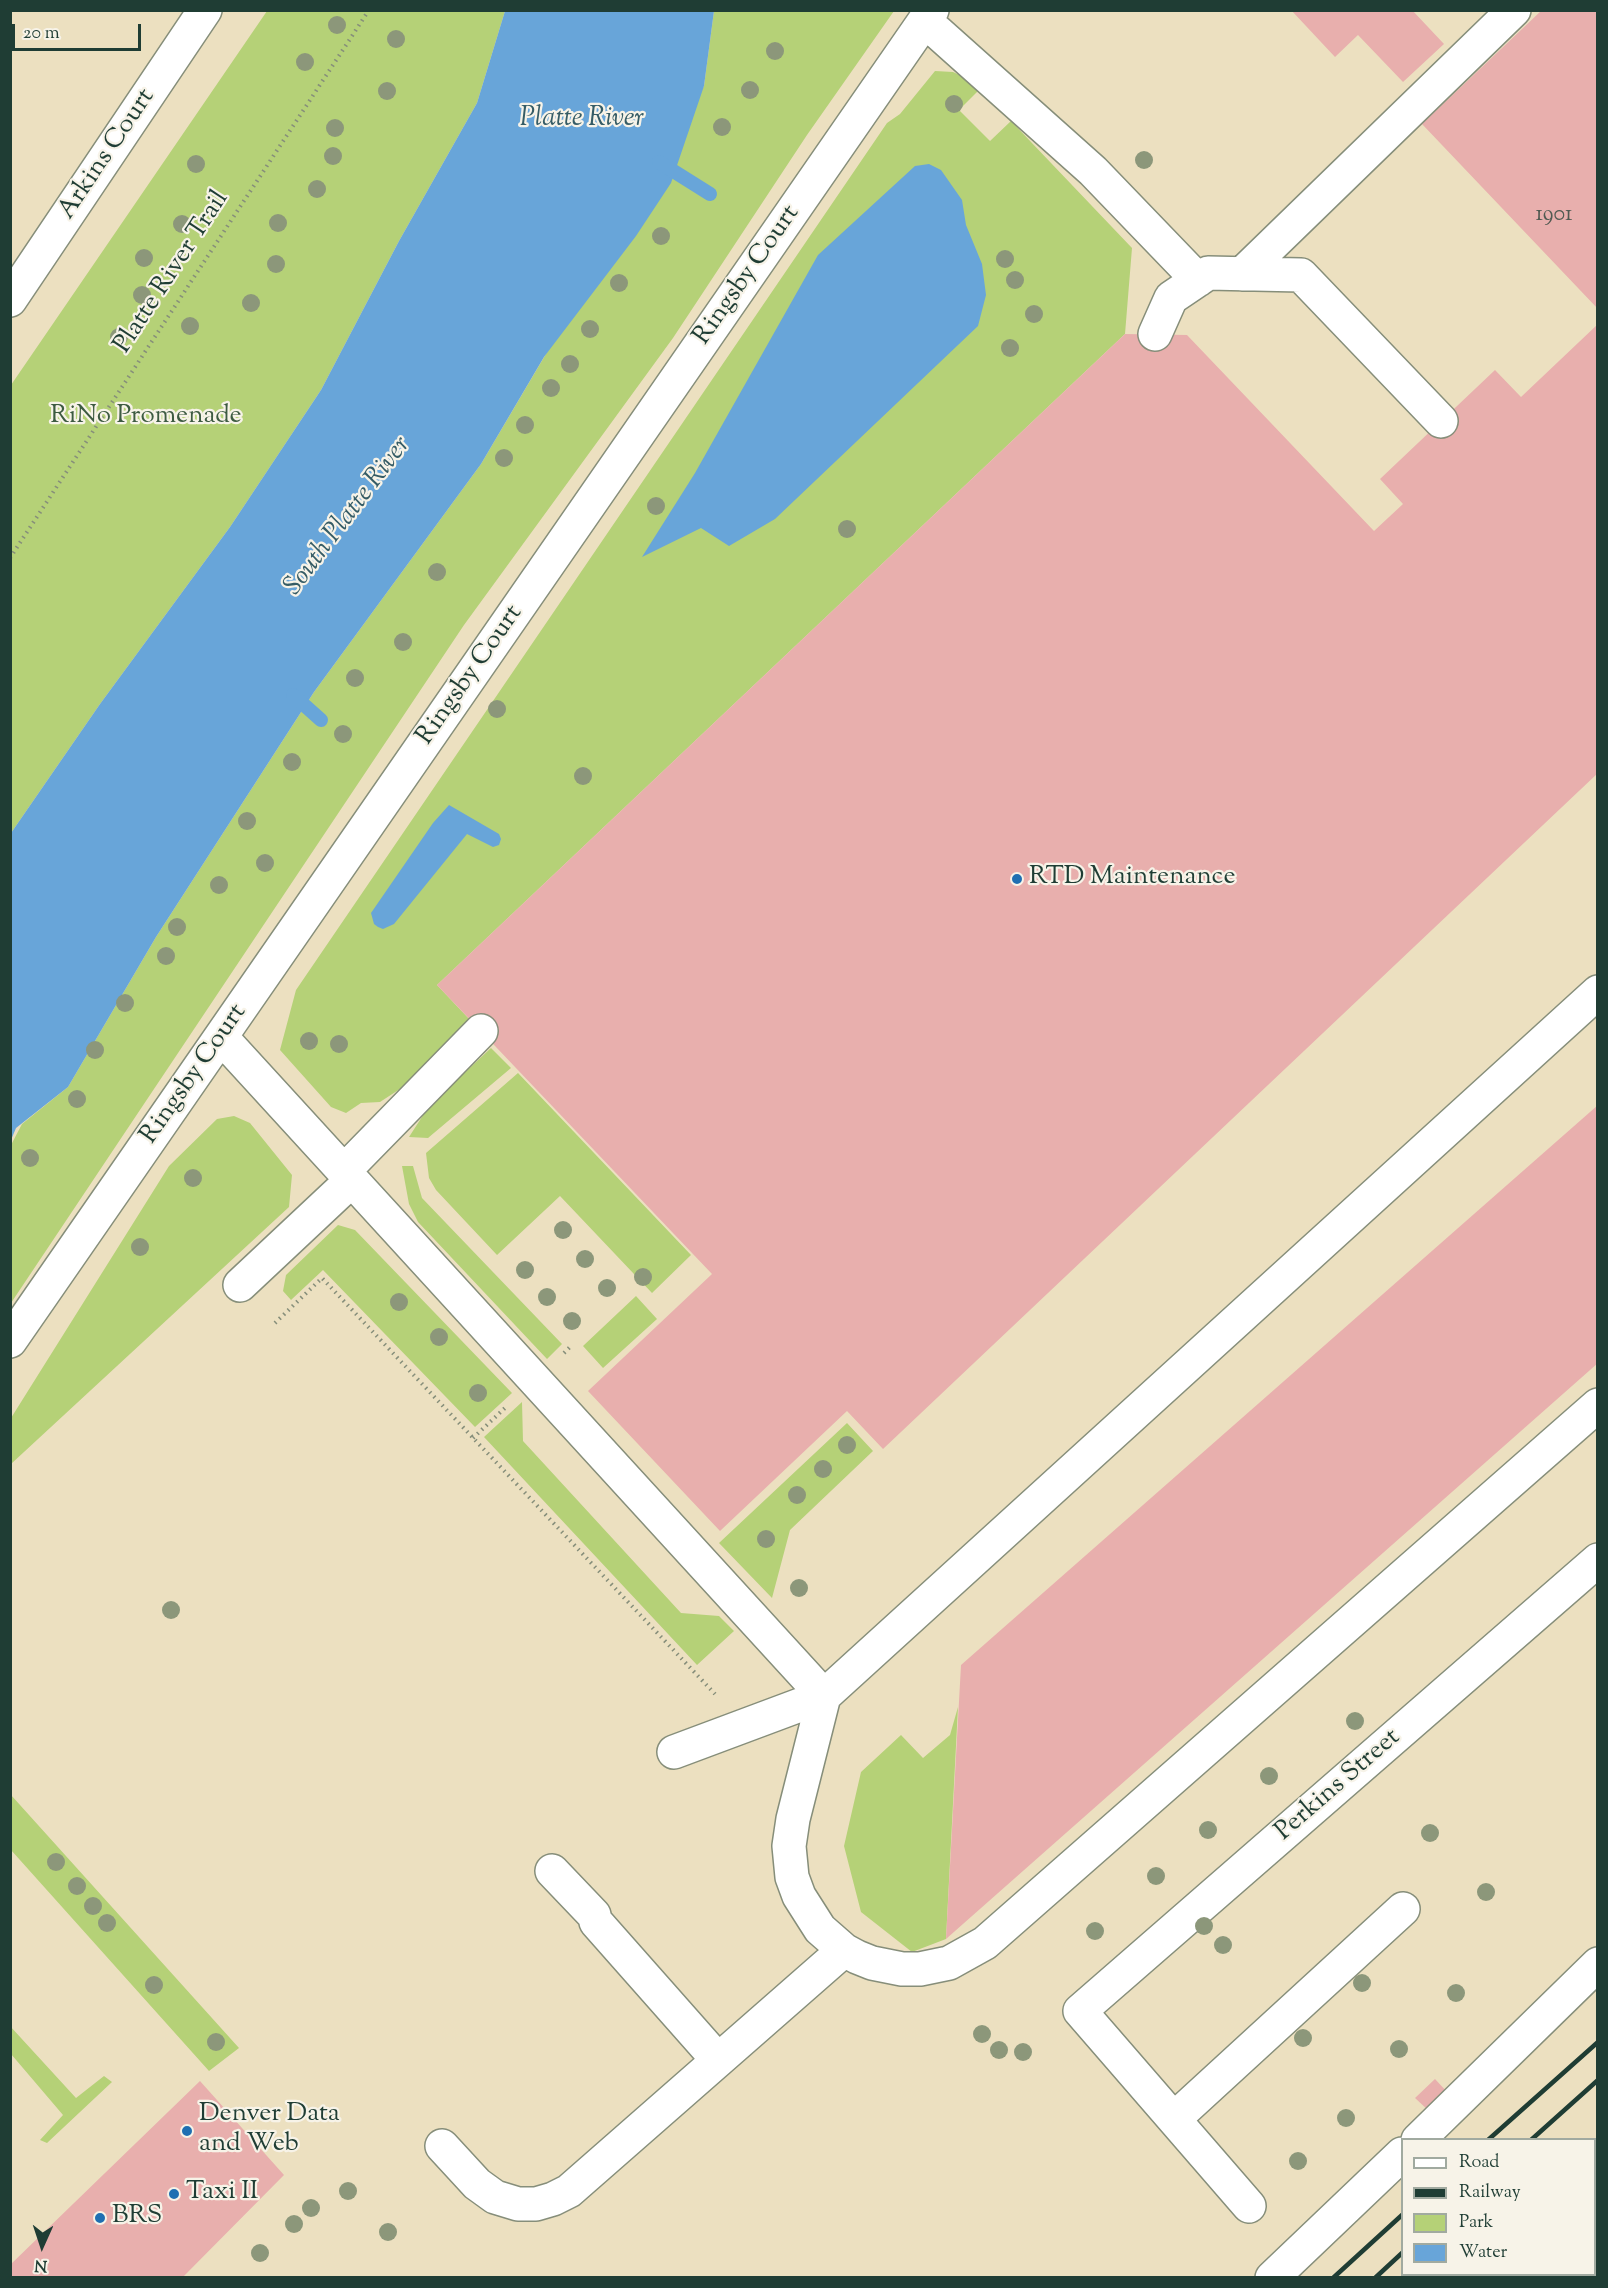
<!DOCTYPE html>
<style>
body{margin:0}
#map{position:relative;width:1608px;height:2288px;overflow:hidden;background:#ece0c0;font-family:"Sorts Mill Goudy",serif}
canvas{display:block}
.frame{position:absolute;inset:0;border:12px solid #1f3d34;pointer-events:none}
.legend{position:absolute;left:1401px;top:2138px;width:195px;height:138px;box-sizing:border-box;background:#f7f3e8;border:2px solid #a1aaa0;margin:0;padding:8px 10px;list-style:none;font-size:18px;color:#1f3d34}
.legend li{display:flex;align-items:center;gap:12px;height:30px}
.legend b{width:30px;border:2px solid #a1aaa0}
.north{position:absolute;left:12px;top:2216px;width:60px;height:60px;-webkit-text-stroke:4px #f7f3e8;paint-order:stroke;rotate:183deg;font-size:16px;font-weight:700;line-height:24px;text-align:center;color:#1f3d34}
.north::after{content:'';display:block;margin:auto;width:21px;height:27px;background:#1f3d34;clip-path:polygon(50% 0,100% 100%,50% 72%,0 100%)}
.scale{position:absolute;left:12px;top:24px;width:129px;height:27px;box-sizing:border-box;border:3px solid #1f3d34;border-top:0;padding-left:8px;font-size:18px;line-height:21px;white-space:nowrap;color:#1f3d34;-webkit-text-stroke:4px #f7f3e8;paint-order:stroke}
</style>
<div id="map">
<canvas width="1608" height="2288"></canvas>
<div class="frame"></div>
<ul class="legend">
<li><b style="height:8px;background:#fff"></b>Road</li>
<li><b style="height:8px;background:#1f3d34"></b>Railway</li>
<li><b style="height:16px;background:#b5d177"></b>Park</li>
<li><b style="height:16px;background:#68a5d9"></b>Water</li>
</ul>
<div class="north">N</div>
<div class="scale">20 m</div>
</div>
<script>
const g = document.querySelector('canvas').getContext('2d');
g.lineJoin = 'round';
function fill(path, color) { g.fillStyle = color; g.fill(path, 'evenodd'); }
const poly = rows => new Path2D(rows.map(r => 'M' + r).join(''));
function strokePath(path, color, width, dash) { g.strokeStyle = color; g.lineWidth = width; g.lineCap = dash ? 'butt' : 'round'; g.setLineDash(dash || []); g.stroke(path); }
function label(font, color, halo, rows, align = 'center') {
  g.font = font + ' "Sorts Mill Goudy",serif'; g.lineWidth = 4.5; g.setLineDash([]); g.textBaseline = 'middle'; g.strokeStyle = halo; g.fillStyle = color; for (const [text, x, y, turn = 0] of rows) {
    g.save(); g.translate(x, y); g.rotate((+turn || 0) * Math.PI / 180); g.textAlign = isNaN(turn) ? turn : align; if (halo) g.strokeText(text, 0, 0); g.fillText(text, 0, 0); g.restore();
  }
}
const green = poly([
 [267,11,505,11,477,103,399,241,321,390,230,527,100,704,11,833,11,385],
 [714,11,894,11,807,135,673,338,464,625,11,1303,11,1145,22,1124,68,1087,156,937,314,692,481,464,704,86],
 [935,71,953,72,966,78,980,89,959,110,990,141,1011,121,1132,248,1125,334,437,985,471,1021,403,1087,380,1102,361,1103,346,1113,331,1107,280,1050,296,990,887,123,900,114],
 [491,1048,511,1068,428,1138,409,1137,429,1106],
 [518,1073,691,1255,652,1293,560,1196,497,1255,436,1190,429,1178,426,1153],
 [234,1116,250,1123,292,1175,289,1207,11,1464,11,1418,169,1166,217,1119],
 [402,1166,413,1166,422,1198,562,1344,547,1359,418,1222,409,1204],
 [338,1225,355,1230,512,1393,475,1427,323,1270,291,1300,283,1291,286,1275],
 [636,1296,657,1319,603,1368,583,1346],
 [522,1402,523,1441,681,1613,719,1616,734,1631,697,1665,484,1437],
 [847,1423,873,1451,790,1530,772,1598,719,1543],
 [958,1707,946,1939,912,1952,861,1912,844,1846,861,1772,901,1735,923,1758,950,1735],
 [11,1795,239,2048,209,2071,11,1850],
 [10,2026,76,2098,104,2076,112,2082,47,2143,40,2140,63,2115,11,2054]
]);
const water = poly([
 [505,11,714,11,704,86,671,183,636,236,544,357,481,464,314,692,156,937,68,1087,16,1128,11,1140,11,833,100,704,230,527,321,390,399,241,477,103],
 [929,164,941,170,962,200,966,225,982,264,986,295,978,326,775,519,729,546,701,528,642,557,695,473,818,255,915,166],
 [449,805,499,834,501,839,499,845,493,847,467,834,394,924,383,929,378,927,374,924,371,913,433,823]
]);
const stream = poly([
 [659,162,710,194],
 [293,695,321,720]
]);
const building = poly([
 [1291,10,1412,10,1444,44,1403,82,1358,35,1335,57],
 [1542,10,1598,10,1598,309,1422,124],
 [1598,324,1598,773,883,1449,847,1411,720,1531,588,1391,712,1274,437,985,1125,334,1187,335,1374,531,1403,504,1380,479,1495,370,1521,397],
 [1598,1105,1598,1363,946,1939,961,1665],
 [1435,2079,1448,2093,1429,2111,1415,2098],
 [200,2081,284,2175,182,2278,10,2278,10,2265]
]);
const path = poly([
 [10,558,369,10],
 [275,1323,322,1278,715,1694],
 [564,1353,572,1345],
 [473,1438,506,1407]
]);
const minor = poly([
 [925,21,1093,171,1198,280],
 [1242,274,1514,10],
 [10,300,205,10],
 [1155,334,1171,298,1208,273,1301,275,1441,421],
 [221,1037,824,1696],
 [344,1171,481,1031],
 [240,1285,352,1180],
 [10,1341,932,10],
 [824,1696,793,1819,789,1846,792,1877,799,1896,820,1929,844,1950,857,1957,872,1963,902,1969,920,1969,949,1963,985,1943,1598,1405],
 [674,1752,824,1696,1598,992],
 [552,1871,594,1915],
 [596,1922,718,2060],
 [1174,2119,1403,1909],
 [1418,2140,1598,1964],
 [442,2146,477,2184,495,2197,518,2204,536,2204,553,2199,569,2191,844,1950],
 [1249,2206,1080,2011,1598,1560],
 [1272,2278,1402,2154]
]);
const rail = poly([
 [1488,2140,1598,2042],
 [1531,2140,1598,2080],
 [1594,2264,1598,2262],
 [1333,2278,1402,2215],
 [1375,2278,1402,2253],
 [1580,2278,1583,2274]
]);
const trees = [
 [337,25],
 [396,39],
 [775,51],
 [305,62],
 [750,90],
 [387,91],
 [954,104],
 [722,127],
 [335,128],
 [333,156],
 [1144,160],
 [196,164],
 [317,189],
 [278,223],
 [182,224],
 [661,236],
 [144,258],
 [1005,259],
 [276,264],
 [1015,280],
 [619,283],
 [142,295],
 [251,303],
 [1034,314],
 [190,326],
 [590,329],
 [119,337],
 [1010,348],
 [570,364],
 [551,388],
 [525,425],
 [504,458],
 [656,506],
 [847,529],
 [437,572],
 [403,642],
 [355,678],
 [497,709],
 [343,734],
 [292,762],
 [583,776],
 [247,821],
 [265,863],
 [219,885],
 [177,927],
 [166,956],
 [125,1003],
 [309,1041],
 [339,1044],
 [95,1050],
 [77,1099],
 [30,1158],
 [193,1178],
 [563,1230],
 [140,1247],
 [585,1259],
 [525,1270],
 [643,1277],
 [607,1288],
 [547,1297],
 [399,1302],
 [572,1321],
 [439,1337],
 [478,1393],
 [847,1445],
 [823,1469],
 [797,1495],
 [766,1539],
 [799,1588],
 [171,1610],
 [1355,1721],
 [1269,1776],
 [1208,1830],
 [1430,1833],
 [56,1862],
 [1156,1876],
 [77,1886],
 [1486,1892],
 [93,1906],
 [107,1923],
 [1204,1926],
 [1095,1931],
 [1223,1945],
 [1362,1983],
 [154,1985],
 [1456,1993],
 [982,2034],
 [1303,2038],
 [216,2042],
 [1399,2049],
 [999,2050],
 [1023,2052],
 [1346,2118],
 [1298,2161],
 [348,2191],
 [311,2208],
 [294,2224],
 [388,2232],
 [260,2253]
];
const markers = [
 [1017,879,6,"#1f6fb2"],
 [187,2131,6,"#1f6fb2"],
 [174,2194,6,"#1f6fb2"],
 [100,2218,6,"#1f6fb2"]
];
const numberNames = [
 ["1901",1554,216]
];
const streetNames = [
 ["Arkins Court",108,155,-56],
 ["Platte River Trail",173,273,-57],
 ["Ringsby Court",748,276,-55],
 ["Ringsby Court",471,676,-55],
 ["Ringsby Court",195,1075,-55],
 ["Perkins Street",1339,1786,-41]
];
const parkNames = [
 ["RiNo Promenade",146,418]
];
const poiNames = [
 ["RTD Maintenance",1029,879],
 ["Denver Data",199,2116],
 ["and Web",199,2146],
 ["Taxi II",186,2194],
 ["BRS",112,2218]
];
const waterNames = [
 ["Platte River",582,120],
 ["South Platte River",349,517,-53]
];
fill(green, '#b5d177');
fill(water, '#68a5d9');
strokePath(stream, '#68a5d9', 14);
fill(building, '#e8afad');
strokePath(minor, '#868e7a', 36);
strokePath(path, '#868e7a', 4, [1.5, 4.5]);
strokePath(minor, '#fff', 33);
strokePath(rail, '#1f3d34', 4.5);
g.fillStyle = '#8c977a';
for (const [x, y] of trees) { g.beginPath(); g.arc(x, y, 9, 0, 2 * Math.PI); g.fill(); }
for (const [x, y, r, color] of markers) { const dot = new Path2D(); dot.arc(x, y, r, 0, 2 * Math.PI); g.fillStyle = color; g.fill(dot); strokePath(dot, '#f7f3e8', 2); }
label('22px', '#515a52', null, numberNames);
label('26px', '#1f3d34', '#f7f3e8', streetNames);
label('26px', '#3d5b41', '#f7f3e8', parkNames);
label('26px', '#1f3d34', '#f7f3e8', poiNames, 'left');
label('italic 27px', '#355c66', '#f7f3e8', waterNames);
</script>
